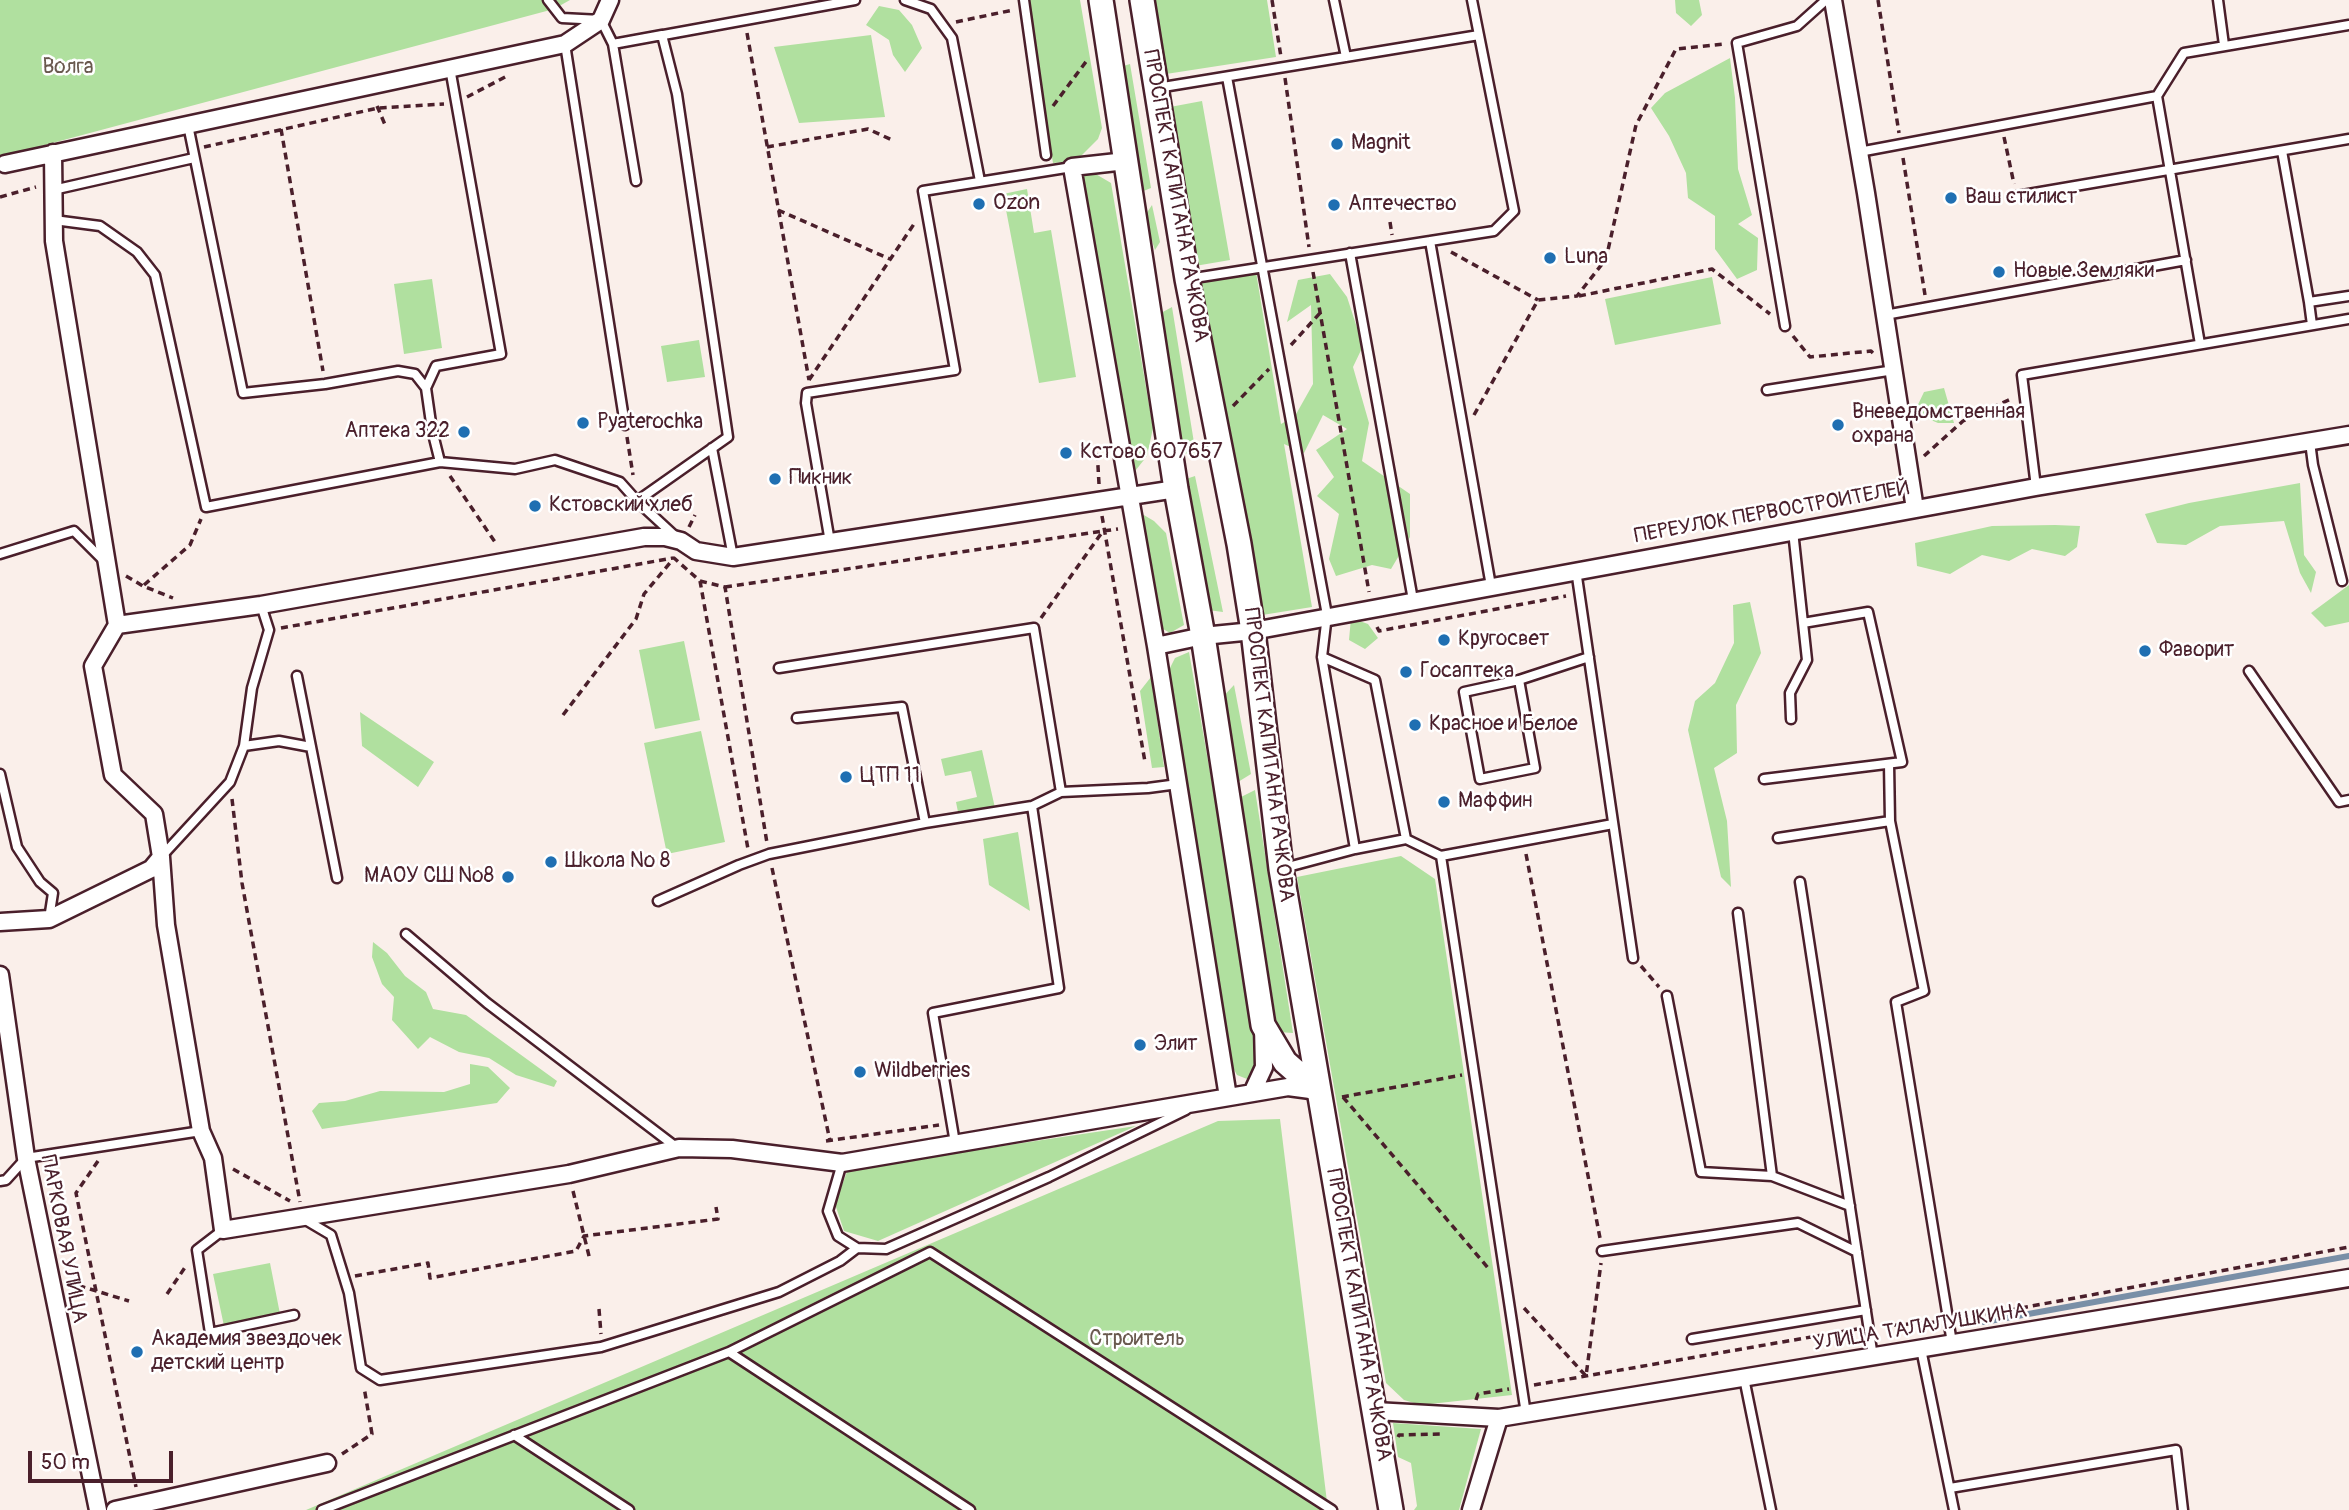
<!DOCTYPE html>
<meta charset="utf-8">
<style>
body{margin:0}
#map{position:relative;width:2349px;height:1510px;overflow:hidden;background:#faefea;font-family:Pangolin,sans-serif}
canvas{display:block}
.scale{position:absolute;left:28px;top:1451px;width:145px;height:32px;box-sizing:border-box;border:4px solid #4a1f2b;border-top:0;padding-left:9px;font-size:21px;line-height:24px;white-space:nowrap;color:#4a1f2b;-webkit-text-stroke:5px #fff;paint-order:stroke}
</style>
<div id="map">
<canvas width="2349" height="1510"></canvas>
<div class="scale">50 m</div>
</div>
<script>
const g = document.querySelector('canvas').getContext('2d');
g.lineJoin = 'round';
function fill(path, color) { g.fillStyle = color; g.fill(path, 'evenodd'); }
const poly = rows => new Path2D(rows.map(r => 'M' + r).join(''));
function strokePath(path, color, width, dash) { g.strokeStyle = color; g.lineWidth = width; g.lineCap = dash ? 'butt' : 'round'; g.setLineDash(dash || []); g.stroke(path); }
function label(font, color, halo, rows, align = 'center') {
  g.font = font + ' Pangolin,sans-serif'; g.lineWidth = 5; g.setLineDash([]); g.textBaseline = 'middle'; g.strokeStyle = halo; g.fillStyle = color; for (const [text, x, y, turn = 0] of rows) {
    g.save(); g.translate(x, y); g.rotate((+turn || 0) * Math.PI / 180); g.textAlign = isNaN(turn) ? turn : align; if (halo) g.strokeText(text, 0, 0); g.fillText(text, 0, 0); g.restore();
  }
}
const green = poly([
 [0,0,570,0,554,9,0,157],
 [1026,0,1080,0,1102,128,1098,139,1076,161,1053,163],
 [1154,0,1267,0,1276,57,1166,74],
 [1675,0,1699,0,1702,15,1691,26,1676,13],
 [879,6,899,10,912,25,922,48,905,72,893,55,889,40,866,25],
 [871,35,885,117,799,123,774,47],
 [1730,58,1735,98,1738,169,1752,215,1738,224,1758,238,1757,270,1737,279,1715,249,1715,216,1688,198,1686,173,1669,136,1651,108,1665,93],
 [1130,64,1151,188,1141,192,1120,67],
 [1202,101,1230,260,1195,266,1170,107],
 [1094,173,1111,183,1153,428,1147,456,1132,475,1080,176],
 [1027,189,1034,233,1051,230,1076,377,1039,383,1003,194],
 [1152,205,1160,242,1155,250,1144,217],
 [1256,272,1281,424,1295,416,1313,384,1311,305,1287,322,1298,280,1330,274,1347,297,1363,346,1353,367,1369,423,1362,461,1410,494,1410,537,1391,569,1372,565,1336,576,1329,559,1339,514,1317,496,1334,477,1316,450,1347,429,1323,415,1304,453,1284,444,1312,607,1256,616,1199,282],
 [1712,277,1721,324,1615,345,1605,299],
 [432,279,442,348,404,354,394,284],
 [1172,307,1196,455,1182,453,1161,313],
 [699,340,705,377,667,382,661,346],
 [1944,388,1954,423,1938,423,1914,413,1924,392],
 [1195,476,1223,612,1208,610,1186,479],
 [2300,483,2304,555,2316,572,2311,593,2300,573,2284,521,2220,526,2186,545,2157,543,2145,514,2189,503],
 [1137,511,1154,521,1166,533,1184,625,1170,633,1158,626],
 [2055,525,2080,526,2077,547,2065,556,2032,549,2009,561,1982,555,1950,574,1917,566,1915,543,1992,526],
 [2349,585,2349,622,2325,627,2311,613],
 [1750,602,1761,653,1736,705,1737,753,1714,768,1727,821,1731,887,1721,877,1688,730,1695,701,1715,683,1734,643,1733,605],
 [1351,618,1368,624,1378,638,1365,649,1349,640],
 [684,641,700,720,655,729,639,650],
 [1189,652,1259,1053,1259,1069,1247,1079,1237,1075,1230,1062,1166,676,1175,658],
 [1151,677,1164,767,1152,768,1140,691],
 [1234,685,1251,774,1238,782,1219,701],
 [360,712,434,762,418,787,362,746],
 [701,731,725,842,667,854,644,743],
 [982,750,995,808,959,817,956,802,977,797,971,771,945,776,941,759],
 [1255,790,1293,1033,1278,1032,1241,797],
 [1018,832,1030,911,989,885,983,839],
 [1401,856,1435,879,1512,1395,1421,1405,1404,1400,1386,1383,1297,877],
 [373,942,387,953,405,976,426,992,433,1009,466,1015,557,1081,554,1087,516,1075,489,1058,459,1052,430,1037,418,1049,392,1020,394,997,382,984,372,957],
 [470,1064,488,1067,510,1088,497,1103,322,1129,312,1111,319,1103,345,1101,380,1091,444,1092,470,1084],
 [1280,1119,1328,1510,306,1510,1218,1121],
 [1136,1126,878,1241,844,1231,835,1204,848,1169],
 [270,1263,280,1314,224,1326,213,1274],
 [1393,1423,1481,1429,1459,1510,1414,1510,1417,1506,1411,1463,1398,1457]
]);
const stream = poly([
 [1984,1322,2349,1256]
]);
const path = poly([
 [1272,0,1281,57],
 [1878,0,1899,133],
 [956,22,1013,10],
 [747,33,809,380],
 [1285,78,1309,247],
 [467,97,507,76],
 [377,106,386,127],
 [1053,106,1088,59],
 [281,129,323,371],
 [2004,137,2014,184],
 [204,147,378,108,444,104],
 [767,147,868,129,892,140],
 [1903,158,1925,295],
 [0,197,36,187],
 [778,210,890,259],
 [1390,222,1392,235],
 [1451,252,1538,300],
 [1313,272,1369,592],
 [1579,296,1712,269,1770,314],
 [1793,336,1810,357,1871,351,1873,353],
 [1291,345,1320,313],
 [809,380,916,221],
 [1233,406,1269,369],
 [1474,415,1538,300,1577,296,1606,259,1636,125,1676,49,1724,44],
 [627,437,633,475],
 [1924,456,1963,421,2013,398],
 [450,476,497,545],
 [1099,484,1097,449,1103,448],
 [1102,516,1145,762],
 [689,527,695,515],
 [126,576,143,586,173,598],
 [700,581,725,587,767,843],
 [144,585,190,545,201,519],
 [725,587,1103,531],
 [1041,618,1103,531,1118,529],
 [1377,627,1379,631,1566,596],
 [281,628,673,558],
 [563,715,636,619,644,594,674,558,700,581,748,849],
 [232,799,242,883,300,1202],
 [1526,854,1600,1238],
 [772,868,830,1141],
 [1641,966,1659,987],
 [1342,1097,1462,1075],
 [1343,1097,1489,1269],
 [826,1141,939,1125],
 [98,1161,76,1193,136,1487],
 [233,1169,290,1201],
 [573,1191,590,1260],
 [355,1276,428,1263,430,1278,576,1251,584,1236,718,1219,716,1207],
 [67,1282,129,1301],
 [167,1294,186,1266],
 [1524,1308,1586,1376,1601,1263],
 [599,1309,601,1334],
 [1962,1319,2349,1247],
 [1882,1326,1937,1322],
 [1534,1385,1857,1329],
 [1476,1400,1478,1394,1509,1389],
 [1398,1437,1399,1435,1441,1434],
 [342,1454,372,1434,364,1387]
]);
const lane = poly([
 [548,0,562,18,601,20,613,44,618,43],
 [905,0,931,9,952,38,980,181],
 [1024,0,1046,155],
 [1334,0,1346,57],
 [2218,0,2224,45],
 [658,36,855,0],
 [565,44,625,425],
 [450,68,501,354,436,366,426,388,432,430,440,462,515,469,555,460,620,482,637,501,676,537],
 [1227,77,1327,615,1322,657,1355,849,1284,868],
 [1157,88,1479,35],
 [188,125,243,393,325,384,398,371,415,374,426,388],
 [2282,151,2309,302,2349,296],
 [1859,152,2157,96],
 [636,181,613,44,662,35,677,94,728,437,637,501],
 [53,190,194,158],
 [2017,196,2349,139],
 [54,220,100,226,137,252,155,275,206,507,440,462],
 [1430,241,1491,586],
 [1350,253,1413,600],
 [1188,279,1494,231,1514,211,1472,0],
 [2309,302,2312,325],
 [1885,315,2186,260],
 [1785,326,1737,43,1797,26,1826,0],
 [2200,344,2157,96,2184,53,2349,25],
 [1767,390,1894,370],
 [2310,442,2313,465,2342,581],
 [712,448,733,557],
 [2036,487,2022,375,2349,319],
 [830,542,806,403,807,393,955,370,923,191,1072,167],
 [0,554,74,531,105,562],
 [1576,570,1633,958],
 [1322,657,1375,680,1406,839,1441,856,1526,1414],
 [779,668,1034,628,1061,792],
 [2249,671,2339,802,2349,800],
 [297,676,337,878],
 [1519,680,1535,768,1480,779,1464,692,1519,680,1589,657],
 [797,718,902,707,925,823],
 [1791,719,1790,693,1807,660,1793,531],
 [244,746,279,741,311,747],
 [0,774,17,847,40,882,53,893,49,919],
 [1764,779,1902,762,1868,612,1803,623],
 [1890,821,1924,991,1896,1002,1952,1343],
 [1778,838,1890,821,1889,764],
 [1355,849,1406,839],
 [1441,856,1613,824],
 [161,857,230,782,244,746,252,688,269,630,261,605],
 [1800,882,1873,1357],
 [658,901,739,865,769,854,925,823,1032,806,1061,792,1148,788,1178,784],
 [1738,913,1772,1176],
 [406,934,487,1003,676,1147],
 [1667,996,1701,1172,1772,1176,1850,1206],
 [955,1143,933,1013,1059,988,1032,806],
 [842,1163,828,1211,838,1236,857,1248,886,1249,1049,1177,1186,1110],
 [0,1181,6,1180,26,1158,201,1131],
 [304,1219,331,1235,349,1293,361,1368,380,1380,601,1347,779,1292,840,1261,857,1248],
 [223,1230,197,1250,210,1333,294,1315],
 [1602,1251,1798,1223,1857,1252],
 [1692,1339,1866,1310],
 [1921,1349,1954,1510],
 [729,1352,930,1252,1332,1510],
 [1744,1378,1771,1510],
 [514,1435,629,1510],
 [1950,1488,2176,1450,2183,1510],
 [322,1510,729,1352,970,1510]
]);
const street = poly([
 [1833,0,1866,193,1915,509],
 [53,153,54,241,117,625],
 [1126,161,1072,167,1156,646],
 [5,164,565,44,601,20,610,0],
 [1176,489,733,557,696,551,681,541,665,537,644,537,261,605,117,625,93,666,113,775,154,814,161,857,166,925,201,1131,213,1158,223,1230,569,1174,679,1148,732,1149,842,1163,1288,1087,1318,1091],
 [0,922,49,919,151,869,161,857],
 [0,975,26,1158,98,1510],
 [1252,1093,1264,1067,1263,1027],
 [1228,1097,1156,646,1203,636,1253,631,2036,487,2349,435],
 [1375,1411,1499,1418,2349,1278],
 [115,1510,327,1463],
 [1471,1510,1499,1418]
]);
const secondary = poly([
 [1101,0,1176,489,1203,636,1263,1025,1285,1062,1318,1091],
 [1142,0,1187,279,1239,544,1253,631,1281,869,1391,1510]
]);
const markers = [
 [1337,144,7,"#1f6fb2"],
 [1951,198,7,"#1f6fb2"],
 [979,204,7,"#1f6fb2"],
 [1334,205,7,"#1f6fb2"],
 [1550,258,7,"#1f6fb2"],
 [1999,272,7,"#1f6fb2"],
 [583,423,7,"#1f6fb2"],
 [1838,425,7,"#1f6fb2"],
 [464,432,7,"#1f6fb2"],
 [1066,453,7,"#1f6fb2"],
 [775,479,7,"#1f6fb2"],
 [535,506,7,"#1f6fb2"],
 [1444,640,7,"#1f6fb2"],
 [2145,651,7,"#1f6fb2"],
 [1406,672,7,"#1f6fb2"],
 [1415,725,7,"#1f6fb2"],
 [846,777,7,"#1f6fb2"],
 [1444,802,7,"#1f6fb2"],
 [551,862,7,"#1f6fb2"],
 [508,877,7,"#1f6fb2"],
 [1140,1045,7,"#1f6fb2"],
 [860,1072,7,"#1f6fb2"],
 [137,1352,7,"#1f6fb2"]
];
const parkNames = [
 ["Волга",68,68],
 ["Строитель",1137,1340]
];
const poiNames = [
 ["Magnit",1351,144],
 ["Ваш стилист",1965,198],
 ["Ozon",993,204],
 ["Аптечество",1348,205],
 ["Luna",1564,258],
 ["Новые Земляки",2013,272],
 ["Вневедомственная",1852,413],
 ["охрана",1852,437],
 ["Pyaterochka",597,423],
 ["Аптека 322",450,432,"right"],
 ["Кстово 607657",1080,453],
 ["Пикник",789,479],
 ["Кстовский хлеб",549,506],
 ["Кругосвет",1458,640],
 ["Фаворит",2159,651],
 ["Госаптека",1420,672],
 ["Красное и Белое",1429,725],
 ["ЦТП 11",860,777],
 ["Маффин",1458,802],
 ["Школа № 8",565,862],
 ["МАОУ СШ №8",494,877,"right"],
 ["Элит",1154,1045],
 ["Wildberries",874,1072],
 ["Академия звездочек",151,1340],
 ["детский центр",151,1364]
];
const streetNames = [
 ["ПРОСПЕКТ КАПИТАНА РАЧКОВА",1175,196,80],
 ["ПЕРЕУЛОК ПЕРВОСТРОИТЕЛЕЙ",1772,513,-10],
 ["ПРОСПЕКТ КАПИТАНА РАЧКОВА",1268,755,83],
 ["ПАРКОВАЯ УЛИЦА",63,1239,79],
 ["ПРОСПЕКТ КАПИТАНА РАЧКОВА",1358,1315,80],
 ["УЛИЦА ТАЛАЛУШКИНА",1920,1328,-9]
];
fill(green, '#b0e09f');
strokePath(stream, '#798fa7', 6);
strokePath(lane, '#4a1f2b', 13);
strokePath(street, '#4a1f2b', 21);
strokePath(secondary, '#4a1f2b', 28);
strokePath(path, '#4a1f2b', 3.5, [7, 5]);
strokePath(lane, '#fff', 8);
strokePath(street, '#fff', 16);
strokePath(secondary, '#fff', 23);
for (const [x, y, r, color] of markers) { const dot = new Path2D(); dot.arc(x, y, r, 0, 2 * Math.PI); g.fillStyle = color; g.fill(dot); strokePath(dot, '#fff', 2.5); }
label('21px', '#69594e', '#fff', parkNames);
label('21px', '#4a1f2b', '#fff', poiNames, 'left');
label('21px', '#4a1f2b', '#fff', streetNames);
</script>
